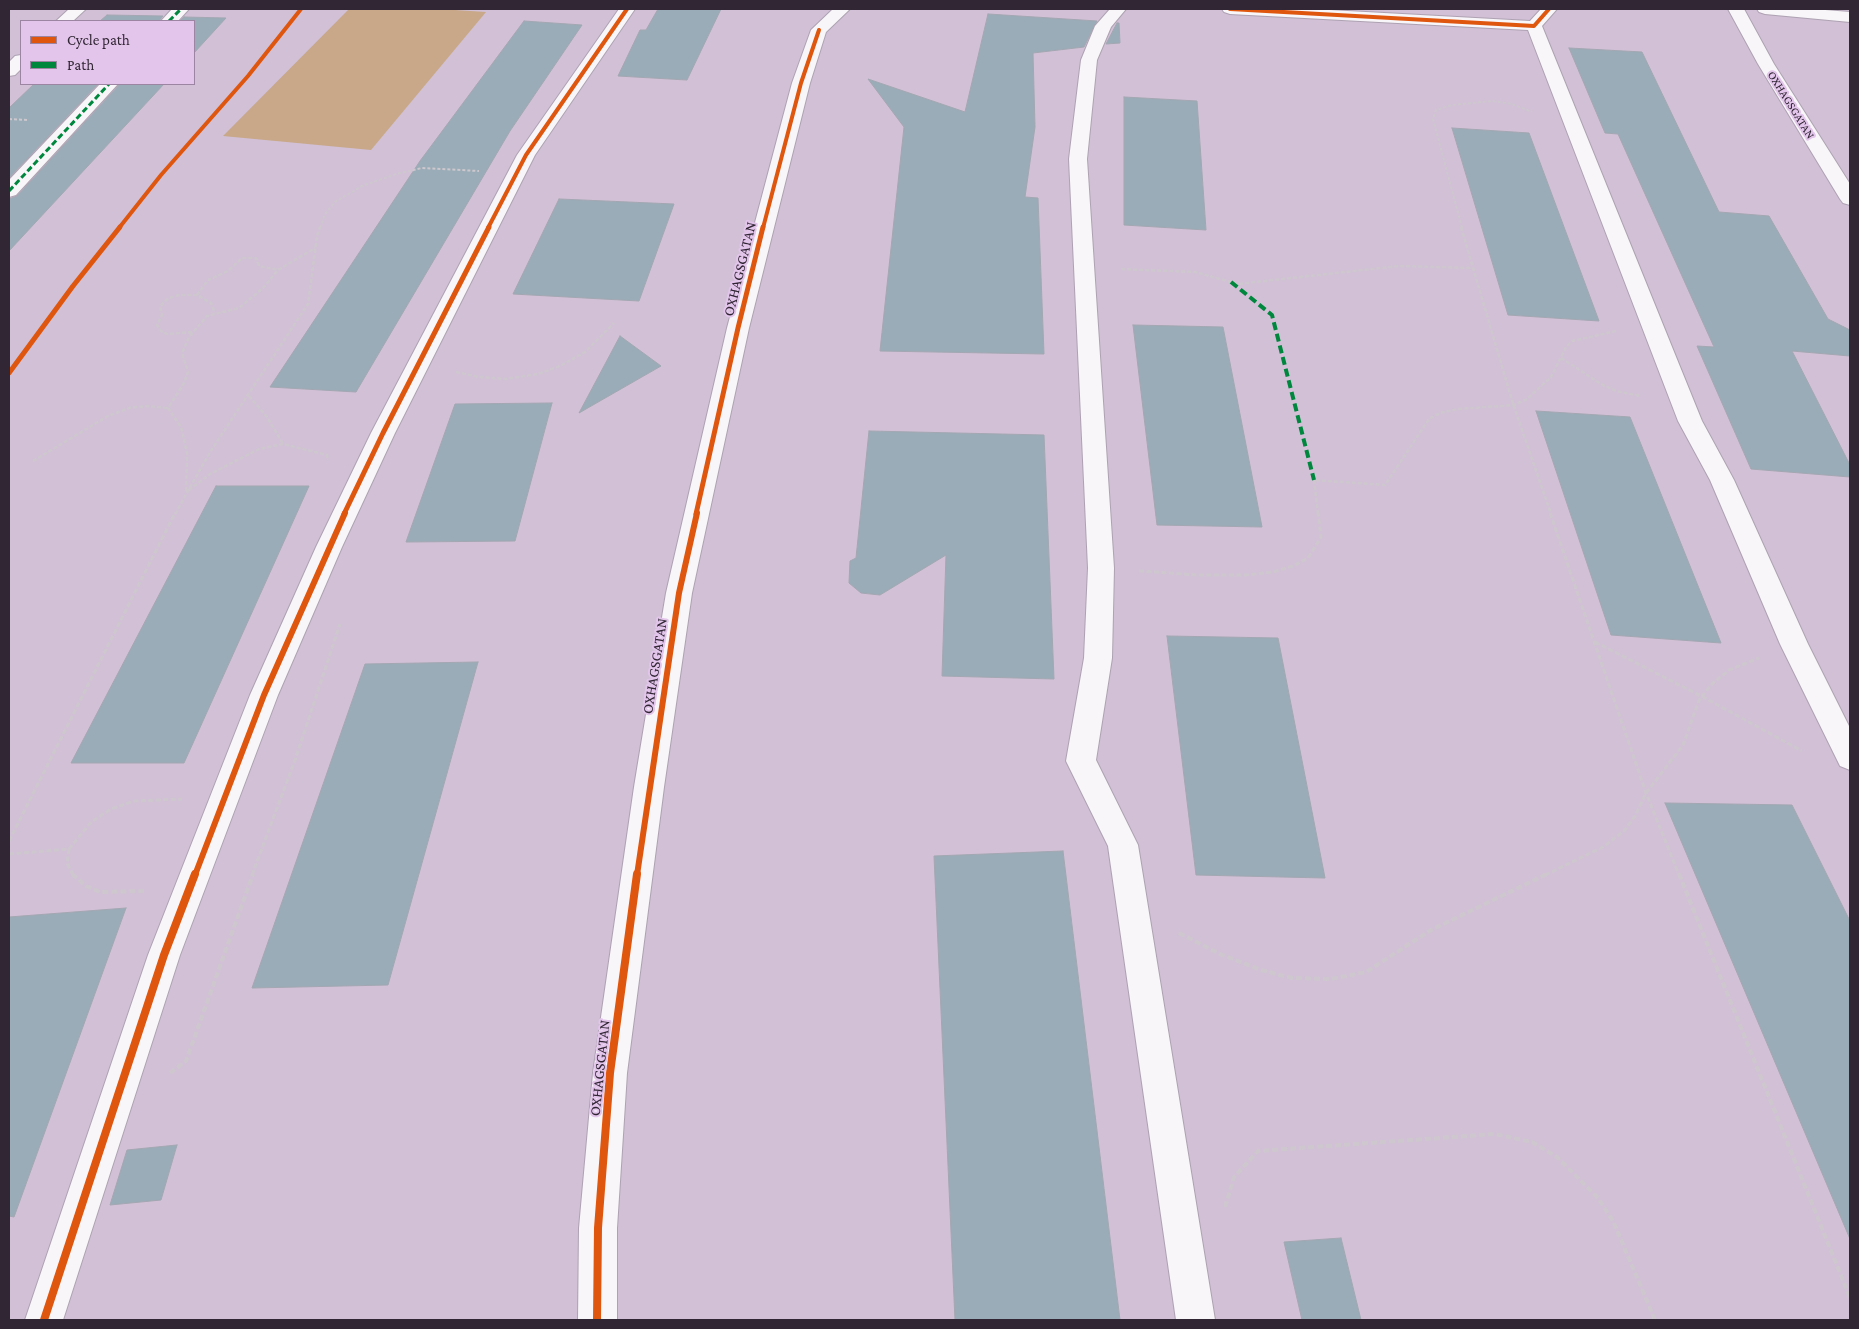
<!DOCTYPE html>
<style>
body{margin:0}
#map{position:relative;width:1859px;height:1329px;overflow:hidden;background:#d1c0d6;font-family:"Crimson Pro",serif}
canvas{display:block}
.frame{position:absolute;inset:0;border:10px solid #312634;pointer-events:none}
.legend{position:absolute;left:20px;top:20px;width:175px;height:65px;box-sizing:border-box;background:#e3c5eb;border:1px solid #9c85a2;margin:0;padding:6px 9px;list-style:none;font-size:15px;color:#312634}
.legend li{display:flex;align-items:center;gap:10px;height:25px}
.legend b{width:25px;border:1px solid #9c85a2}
</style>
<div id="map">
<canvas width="1859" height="1329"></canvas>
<div class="frame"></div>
<ul class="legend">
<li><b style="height:6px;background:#df560e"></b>Cycle path</li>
<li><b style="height:6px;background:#00873e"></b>Path</li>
</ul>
</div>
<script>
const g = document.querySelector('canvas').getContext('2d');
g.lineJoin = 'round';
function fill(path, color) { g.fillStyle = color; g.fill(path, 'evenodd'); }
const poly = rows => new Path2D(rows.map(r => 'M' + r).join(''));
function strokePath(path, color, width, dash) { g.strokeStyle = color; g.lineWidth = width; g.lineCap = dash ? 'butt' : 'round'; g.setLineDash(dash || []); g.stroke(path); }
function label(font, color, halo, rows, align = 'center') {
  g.font = font + ' "Crimson Pro",serif'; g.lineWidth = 4; g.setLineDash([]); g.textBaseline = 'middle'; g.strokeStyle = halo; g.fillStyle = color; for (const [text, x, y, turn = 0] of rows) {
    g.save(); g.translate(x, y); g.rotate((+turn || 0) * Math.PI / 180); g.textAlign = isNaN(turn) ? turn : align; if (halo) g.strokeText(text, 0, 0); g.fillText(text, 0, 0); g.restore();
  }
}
const green = poly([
 [349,9,439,9,486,12,371,150,223,136]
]);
const building = poly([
 [658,9,721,9,687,80,618,76,640,30,646,30,658,9],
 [988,14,1097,21,1084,47,1033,53,1035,127,1025,197,1038,198,1044,354,880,351,904,127,868,79,965,112,988,14],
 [107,15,163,16,159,21,100,21,107,15],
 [184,17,226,18,194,53,194,21,180,21,184,17],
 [524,21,582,25,510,131,356,392,270,387,420,161,524,21],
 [1117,23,1119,23,1120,43,1106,44,1117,23],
 [1569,48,1642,52,1719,212,1769,216,1828,319,1850,330,1850,356,1792,351,1850,465,1850,477,1751,469,1697,346,1714,347,1618,134,1605,133,1569,48],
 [34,84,98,84,9,178,9,108,34,84],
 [120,84,164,84,9,251,9,199,17,196,120,84],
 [1124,97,1197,101,1206,230,1124,225,1124,97],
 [1452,128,1529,133,1599,321,1508,315,1452,128],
 [559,199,674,204,639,301,513,294,559,199],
 [1133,325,1223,327,1262,527,1157,525,1133,325],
 [620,336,661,366,579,413,620,336],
 [552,403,515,541,406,542,455,404,552,403],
 [1536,411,1630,417,1721,643,1611,635,1536,411],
 [869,431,1044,435,1054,679,942,676,946,555,880,595,861,593,849,583,850,561,856,558,869,431],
 [216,486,309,486,184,763,71,763,216,486],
 [1167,636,1278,638,1325,878,1196,875,1167,636],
 [478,662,388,985,252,988,365,664,478,662],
 [1665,803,1792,805,1850,921,1850,1239,1665,803],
 [1063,851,1120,1320,955,1320,934,856,1063,851],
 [126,908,14,1217,9,1216,9,917,126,908],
 [177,1145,161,1200,110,1205,127,1150,177,1145],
 [1341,1238,1361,1320,1302,1320,1284,1242,1341,1238]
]);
const pathFar3 = poly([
 [9,119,28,120],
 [320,228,325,214,335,202,362,186,396,174,422,168,479,171],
 [1462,228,1433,119,1436,110,1452,105,1492,101,1512,104,1532,112]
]);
const pathFar2 = poly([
 [1461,227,1513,404,1551,514],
 [1121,269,1195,272,1238,284,1399,266,1472,268],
 [197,295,208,280,228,271,242,258,256,258,259,266,278,270],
 [192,332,167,334,161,331,157,325,162,315,160,307,163,303,169,298,179,295,197,295,211,303,215,313],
 [1561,358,1601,384,1616,391,1640,396],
 [456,372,479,377,506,379,538,374,560,366,585,352,614,323],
 [249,396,267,417,283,444],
 [33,461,108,416,129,408,147,406,168,408],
 [189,490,210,474,259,449,283,444,327,455,328,460],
 [186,491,187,453,181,427,168,408,184,383,188,372,182,353,189,337,207,316,239,308,263,288,278,270,315,248],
 [175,514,210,452,308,304,317,236,320,227],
 [1318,514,1314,480,1385,485,1429,419,1440,413,1458,409,1514,405,1527,399,1551,377,1566,347,1572,341,1616,331]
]);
const pathFar1 = poly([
 [1550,513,1646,793,1679,875],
 [1139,571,1198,575,1246,575,1273,572,1293,566,1308,558,1321,537,1318,513],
 [1595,642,1703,697,1802,751],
 [9,841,175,513],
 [69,849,67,863,73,875],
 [9,854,69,849,91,822,111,809,134,801,182,799],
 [252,875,295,760,340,624],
 [1545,875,1603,847,1624,831,1635,816,1646,793,1683,745,1699,700,1712,684,1729,670,1759,658]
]);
const path = poly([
 [72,874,86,886,100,892,144,891],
 [1679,874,1850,1298],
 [1179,933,1220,954,1261,970,1292,978,1331,979,1366,972,1431,930,1547,874],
 [170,1073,186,1061,253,874],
 [1225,1207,1234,1177,1258,1151,1495,1134,1532,1142,1557,1157,1598,1198,1613,1221,1655,1320]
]);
const minor = poly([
 [69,9,86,9,73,21,56,21,69,9],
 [172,9,189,9,178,21,161,21,172,9],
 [619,9,635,9,535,155,395,433,342,547,278,695,180,955,63,1320,25,1320,148,955,250,695,316,547,371,433,517,155,619,9],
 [833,9,850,9,826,32,810,83,749,328,692,593,664,787,627,1073,617,1228,617,1320,578,1320,579,1228,593,1073,634,787,666,593,727,328,792,83,811,30,833,9],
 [1110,9,1126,9,1111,27,1097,60,1087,159,1114,568,1112,658,1096,760,1138,845,1215,1320,1176,1320,1108,846,1066,761,1084,658,1088,568,1069,159,1081,60,1095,26,1110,9],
 [1222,9,1311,9,1530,21,1541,9,1557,9,1542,26,1702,421,1734,480,1808,644,1850,728,1850,770,1840,766,1780,644,1710,480,1678,421,1528,30,1230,14,1224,12,1222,9],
 [1728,9,1744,9,1774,64,1850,184,1850,205,1843,203,1840,199,1758,64,1728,9],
 [1757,9,1813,9,1850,12,1850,22,1765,14,1759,12,1757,9],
 [21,55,21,69,15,75,9,76,9,62,15,56,21,55],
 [100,84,118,84,16,195,9,197,9,180,100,84]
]);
const quietFar1 = poly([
 [169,21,181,9],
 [9,191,109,84]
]);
const quiet = poly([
 [1231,282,1272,315,1314,480]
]);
const cyclewayFar3 = poly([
 [1230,9,1534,26,1549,9],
 [119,228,161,175,248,76,301,9],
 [488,228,526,155,627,9],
 [763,228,801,83,819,30]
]);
const cyclewayFar2 = poly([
 [9,373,73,286,120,227],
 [344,514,383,433,489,227],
 [696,514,738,328,763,227]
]);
const cyclewayFar1 = poly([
 [195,875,264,695,345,513],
 [637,875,679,593,697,513]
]);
const cycleway = poly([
 [44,1320,164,955,195,874],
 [597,1320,598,1228,610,1073,637,874]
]);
const farStreetnames = [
 ["OXHAGSGATAN",1791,105,58]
];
const streetNames = [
 ["OXHAGSGATAN",740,269,-76],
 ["OXHAGSGATAN",655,666,-81],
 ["OXHAGSGATAN",600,1068,-84]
];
fill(green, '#c8a888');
fill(building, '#99acb7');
strokePath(building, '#a3a7b2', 1);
strokePath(minor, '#aea2b2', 2);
strokePath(pathFar3, '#cec8ce', 2, [3, 2]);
strokePath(pathFar2, '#cec8ce', 2.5, [4, 2]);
strokePath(pathFar1, '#cec8ce', 3, [5, 2.5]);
strokePath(path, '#cec8ce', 4, [6, 3]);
fill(minor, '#f8f6f9');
strokePath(quietFar1, '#00873e', 3, [6, 3]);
strokePath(quiet, '#00873e', 4, [8, 4]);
strokePath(cyclewayFar3, '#df560e', 4);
strokePath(cyclewayFar2, '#df560e', 5);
strokePath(cyclewayFar1, '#df560e', 6);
strokePath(cycleway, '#df560e', 8);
label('12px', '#312634', '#e3c5eb', farStreetnames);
label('15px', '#312634', '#e3c5eb', streetNames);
</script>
